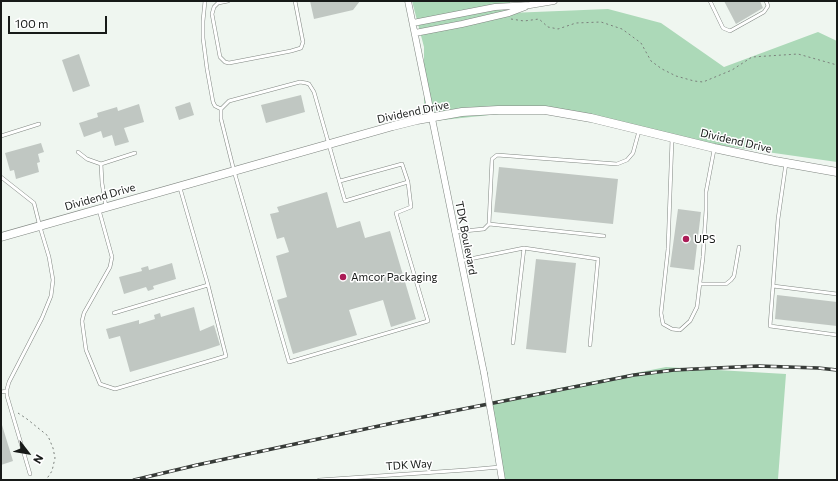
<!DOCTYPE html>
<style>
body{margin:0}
#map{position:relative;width:838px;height:481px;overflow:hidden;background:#eff6f0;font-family:Commissioner,sans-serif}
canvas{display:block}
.frame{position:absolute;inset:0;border:2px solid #171a18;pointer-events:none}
.north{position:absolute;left:8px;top:433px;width:40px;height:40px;-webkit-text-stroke:3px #fff;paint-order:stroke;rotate:121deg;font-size:11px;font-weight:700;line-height:16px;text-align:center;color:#171a18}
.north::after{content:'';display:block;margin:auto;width:14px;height:18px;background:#171a18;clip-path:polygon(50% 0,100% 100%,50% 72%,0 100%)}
.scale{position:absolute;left:8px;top:16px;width:99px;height:18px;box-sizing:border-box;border:2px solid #171a18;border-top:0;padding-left:5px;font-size:12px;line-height:14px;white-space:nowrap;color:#171a18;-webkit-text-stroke:3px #fff;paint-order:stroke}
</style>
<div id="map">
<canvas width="838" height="481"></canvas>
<div class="frame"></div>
<div class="north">N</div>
<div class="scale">100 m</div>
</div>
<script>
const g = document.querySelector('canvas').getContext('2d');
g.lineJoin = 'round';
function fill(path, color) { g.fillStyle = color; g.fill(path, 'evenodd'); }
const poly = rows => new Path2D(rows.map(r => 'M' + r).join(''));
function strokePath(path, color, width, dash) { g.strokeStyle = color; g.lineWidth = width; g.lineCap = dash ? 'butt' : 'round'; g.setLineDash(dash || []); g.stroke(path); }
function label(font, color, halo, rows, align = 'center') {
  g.font = font + ' Commissioner,sans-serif'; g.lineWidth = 3; g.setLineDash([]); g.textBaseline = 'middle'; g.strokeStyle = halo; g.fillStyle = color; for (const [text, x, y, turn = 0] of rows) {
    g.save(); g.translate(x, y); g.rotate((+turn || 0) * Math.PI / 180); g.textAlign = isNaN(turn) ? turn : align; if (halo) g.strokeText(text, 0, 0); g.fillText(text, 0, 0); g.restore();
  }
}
const green = poly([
 [412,1,510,1,510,13,608,9,661,23,724,67,818,32,837,41,837,162,648,135,537,110,424,122,424,47],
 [666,367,786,374,778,479,505,480,489,402]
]);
const building = poly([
 [310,1,360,1,353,10,314,19],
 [724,1,760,1,763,8,736,24],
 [79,54,90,86,73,92,62,60],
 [301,95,305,112,266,123,261,105],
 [190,102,194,115,179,120,175,107],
 [139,104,144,122,124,128,129,142,115,146,112,135,103,138,101,131,84,137,79,123,98,117,97,113,117,107,118,111],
 [41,143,44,152,38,154,40,162,37,163,39,172,16,179,14,170,10,171,5,153],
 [499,167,618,179,613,224,494,212],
 [327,192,337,228,360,221,365,238,390,231,416,319,391,327,383,300,349,310,357,335,293,354,277,300,287,297,276,256,289,252,284,237,277,239,270,214,279,212,277,207],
 [678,209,701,212,694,270,670,267],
 [536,259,576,263,566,353,526,349],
 [172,263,176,279,153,286,154,289,148,291,146,287,124,294,119,277,142,271,141,268,148,266,149,270],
 [777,295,837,302,837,326,775,319],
 [194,307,200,331,214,325,220,345,205,350,130,372,120,336,109,339,106,329,139,320,139,324,155,319,154,315,160,313,161,317],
 [2,425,13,461,1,465,1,426]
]);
const path = poly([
 [511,19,524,21,539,19,548,27,558,29,576,23,601,22,622,29,641,43,651,61,662,69,676,76,694,81,703,82,732,70,752,57,798,54,837,65],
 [18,413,27,419,48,436,53,448,55,458,52,471,46,480]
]);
const service = poly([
 [205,1,203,21,203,38,207,69,213,102,215,106,221,109],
 [228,1,218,3,214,7,212,14,220,57,225,62,229,63,291,51,301,48,303,42,295,1],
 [710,1,723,28,730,31,764,12,768,6,766,1],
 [1,136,39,124],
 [672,139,668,249,661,313,663,324,672,329,680,330,690,321,697,307,703,257,706,210,706,192,714,150],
 [78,152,87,159,101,164],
 [786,163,778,219,770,326,837,335],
 [1,177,34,203,40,227,49,257,53,280,51,296,42,318,9,382,7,389,7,396,30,474],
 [340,181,402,164,408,182,345,201,314,92,309,84,306,83,300,82,229,101,221,109,221,119,234,171,289,362,428,321,396,213,411,207,408,182],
 [106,207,102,183,101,164,135,153],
 [99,210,112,257,110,267,84,313,82,321,86,350,100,384,115,389,226,356,208,285,180,188],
 [489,224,604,236],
 [454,232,484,229,489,224,492,159,497,155,617,164,627,160,633,153,639,131],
 [524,248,598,259,590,345],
 [460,261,524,248,513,343],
 [700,284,726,284,731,280,734,276,739,247],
 [773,286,837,294],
 [114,313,208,285],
 [1,392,7,391],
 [319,480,466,470,500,467]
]);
const minor = poly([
 [408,1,484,373],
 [413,23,495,7,530,5,554,1],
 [415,33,462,24,509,13,525,7],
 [494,430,502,480]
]);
const tertiary = poly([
 [1,237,393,126,417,120,462,112,498,110,545,110,591,118,714,148,775,161,837,172]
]);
const rail = poly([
 [134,480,197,465,393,423,634,375,674,370,758,366,818,368,837,370]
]);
const minorBridge = poly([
 [484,373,494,430]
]);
const markers = [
 [686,239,4,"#ab1c57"],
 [343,277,4,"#ab1c57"]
];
const streetNames = [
 ["Dividend Drive",413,112,-12],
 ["Dividend Drive",736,141,13],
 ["Dividend Drive",100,197,-16],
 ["TDK Boulevard",466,238,79],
 ["TDK Way",409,465,-4]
];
const poiNames = [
 ["UPS",694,239],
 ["Amcor Packaging",351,277]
];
fill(green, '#acd9b8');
fill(building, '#c0c7c2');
strokePath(service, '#818782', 4);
strokePath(minor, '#818782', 7);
strokePath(tertiary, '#818782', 9);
strokePath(path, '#7b807c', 1, [2, 3]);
strokePath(service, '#fff', 3);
strokePath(minor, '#fff', 6);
strokePath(tertiary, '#fff', 8);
strokePath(rail, '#373b38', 3.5);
strokePath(rail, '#fff', 2, [6]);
strokePath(minorBridge, '#818782', 7, []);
strokePath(minorBridge, '#fff', 6);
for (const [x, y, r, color] of markers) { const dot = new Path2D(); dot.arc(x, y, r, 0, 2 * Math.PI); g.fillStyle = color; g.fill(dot); strokePath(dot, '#fff', 1.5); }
label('11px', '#171a18', '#fff', streetNames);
label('11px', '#171a18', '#fff', poiNames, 'left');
</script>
